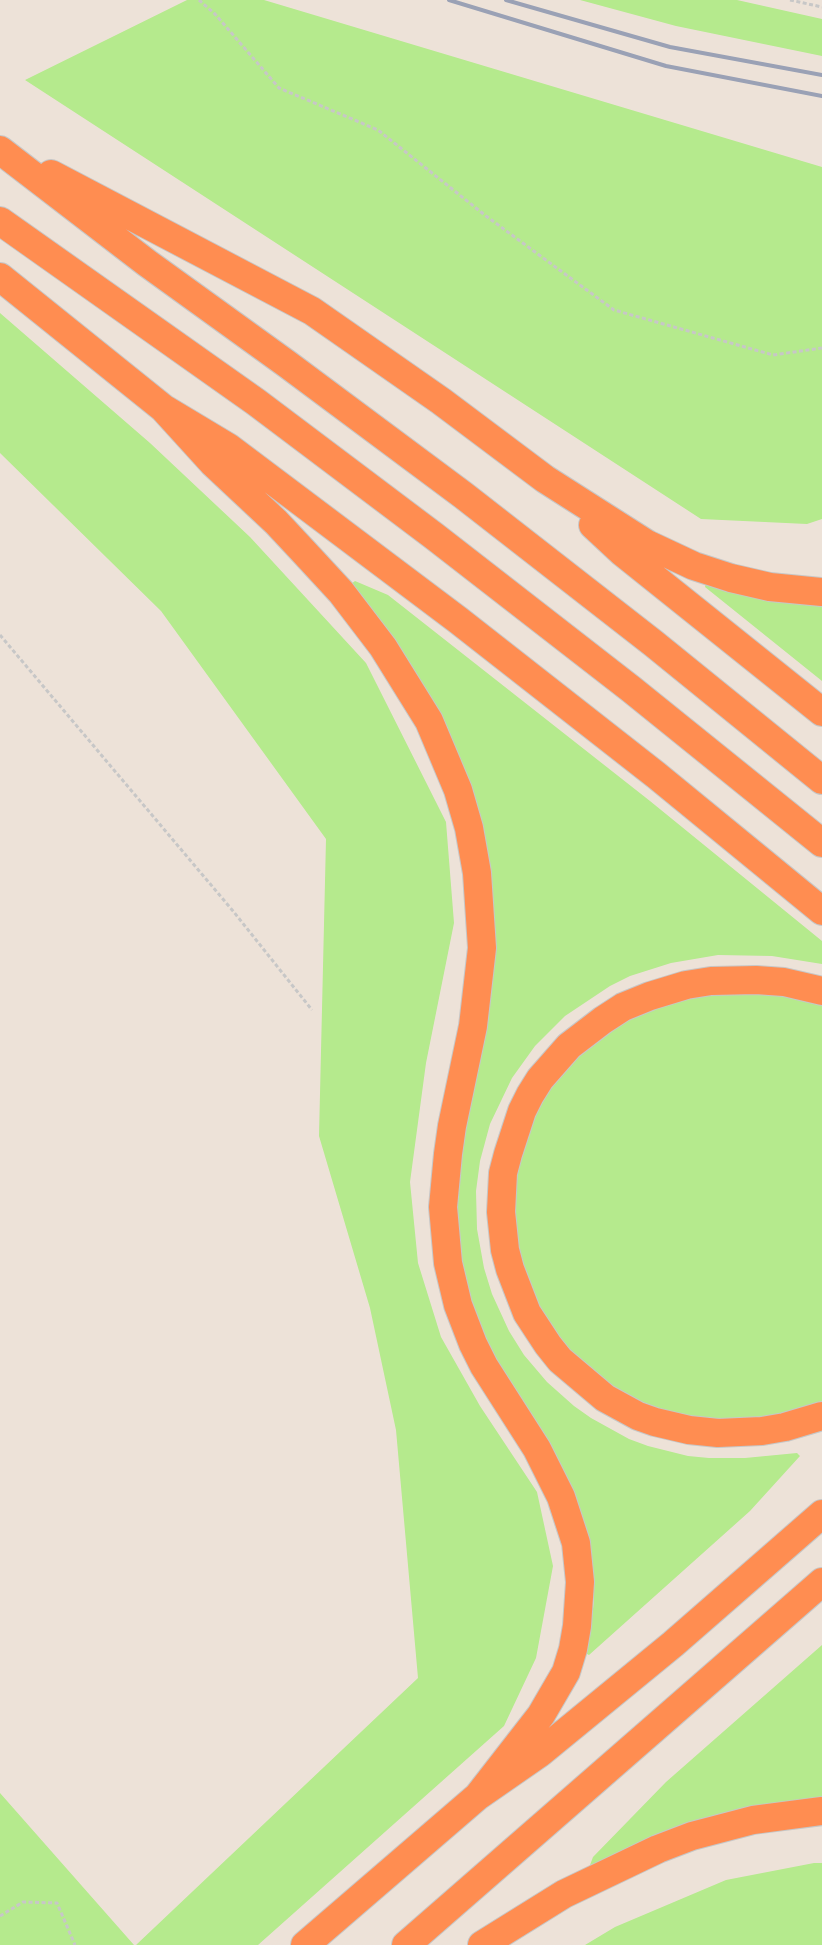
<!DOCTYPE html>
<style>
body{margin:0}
canvas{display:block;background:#ede2d8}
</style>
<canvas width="822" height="1945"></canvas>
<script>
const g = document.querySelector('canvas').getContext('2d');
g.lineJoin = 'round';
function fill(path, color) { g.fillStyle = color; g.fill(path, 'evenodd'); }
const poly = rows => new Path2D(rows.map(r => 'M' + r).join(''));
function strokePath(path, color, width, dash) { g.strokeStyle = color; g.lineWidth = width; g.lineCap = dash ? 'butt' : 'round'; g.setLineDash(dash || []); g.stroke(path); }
const green = poly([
 [187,0,264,0,822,167,822,519,807,524,701,519,25,80],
 [580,0,737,0,822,19,822,56,676,26],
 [0,313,150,443,250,537,366,663,446,822,454,923,426,1063,410,1182,418,1263,441,1337,480,1406,537,1492,553,1566,536,1658,504,1726,258,1945,136,1945,418,1678,396,1430,370,1308,319,1136,326,839,161,611,0,453],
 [355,581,388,595,650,801,822,941,822,964,772,956,718,955,671,963,630,976,610,986,565,1016,535,1046,512,1078,490,1124,480,1161,476,1191,477,1229,484,1268,492,1294,509,1331,524,1355,547,1382,574,1406,591,1418,629,1439,648,1446,688,1456,709,1458,745,1458,797,1453,800,1456,750,1511,589,1655,585,1653,590,1630,594,1601,593,1569,589,1547,493,1359,472,1308,461,1266,456,1220,460,1153,488,1009,433,702,404,654,351,584],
 [706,583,769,600,787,603,822,604,822,681,705,587],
 [728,991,794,995,822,1002,822,1404,754,1420,699,1419,646,1406,608,1385,561,1343,535,1303,518,1252,514,1196,519,1157,537,1109,549,1090,581,1051,634,1015,686,997],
 [822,1645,822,1799,590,1865,593,1857,666,1782],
 [0,1793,134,1945,0,1945],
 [814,1863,822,1863,822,1945,585,1945,615,1927,726,1880]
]);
const path = poly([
 [199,0,215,14,279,88,378,130,486,216,614,310,773,355,822,348],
 [790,0,822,7],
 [0,635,233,911,312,1010],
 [0,1916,23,1902,57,1903,75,1945]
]);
const highway = poly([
 [0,150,147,263,287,364,463,495,653,643,822,780],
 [51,174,312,311,441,401,545,479,647,544,694,566,731,578,770,587,822,592],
 [0,221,256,402,434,536,631,689,822,843],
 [0,277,163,408,228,447,458,620,656,775,822,911],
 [163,408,213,463,276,522,304,552,341,592,383,647,429,721,458,790,469,828,477,873,482,948,473,1026,452,1126,448,1154,443,1207,448,1263,458,1305,473,1344,484,1366,537,1449,561,1497,576,1543,580,1582,577,1626,573,1649,566,1672,541,1715,478,1796],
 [593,525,622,552,822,712],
 [822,991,784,982,756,980,711,981,686,985,650,996,623,1007,603,1020,569,1046,540,1079,530,1095,522,1111,508,1154,503,1173,501,1212,505,1250,510,1269,527,1313,548,1345,560,1360,605,1398,638,1416,655,1422,689,1430,718,1433,762,1431,785,1427,822,1416],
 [305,1945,478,1796,540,1753,673,1644,822,1514],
 [406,1945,822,1582],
 [482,1945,564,1894,658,1849,692,1836,753,1820,822,1811]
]);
const rail = poly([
 [449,0,666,66,822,96],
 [506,0,670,47,822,75]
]);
fill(green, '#b5ea8d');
strokePath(highway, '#c7c7c7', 30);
strokePath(path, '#c7c7c7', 3, [4, 2.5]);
strokePath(highway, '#ff8d51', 28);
strokePath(rail, '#9aa1b5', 4);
</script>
